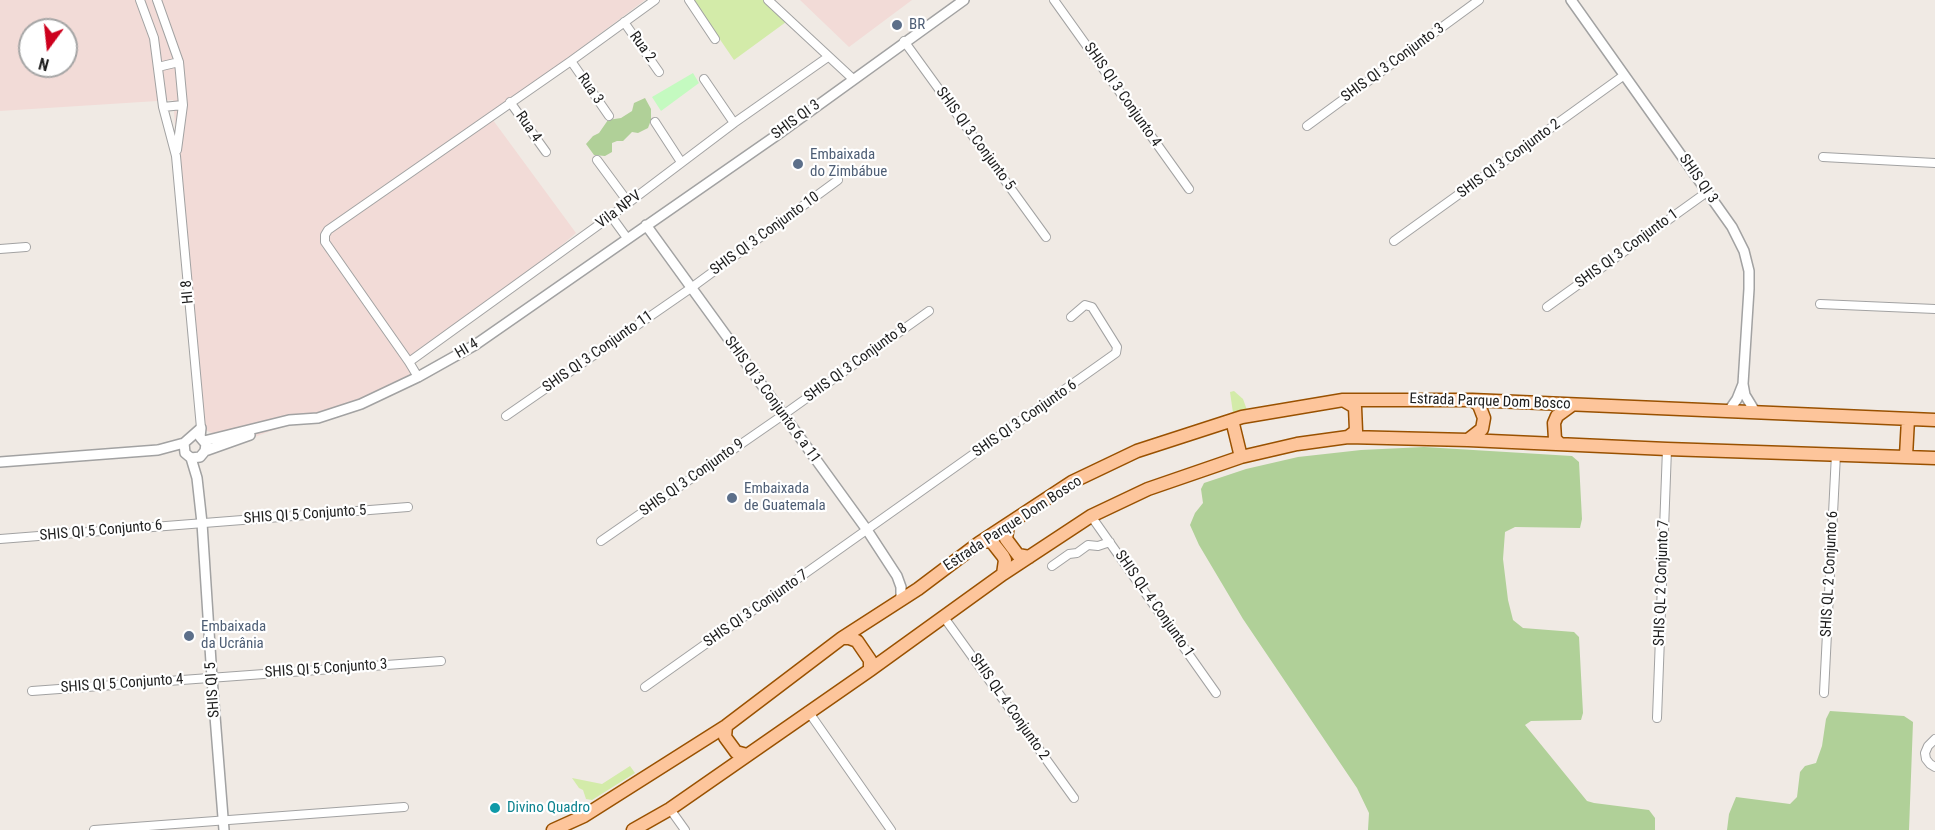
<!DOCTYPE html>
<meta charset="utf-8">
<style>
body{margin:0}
#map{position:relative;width:1935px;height:830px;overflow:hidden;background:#f0eae4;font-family:"Roboto Condensed",sans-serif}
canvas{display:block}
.north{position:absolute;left:18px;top:18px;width:60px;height:60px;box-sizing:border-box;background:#fff;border:2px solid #a5a5a5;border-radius:50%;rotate:195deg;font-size:16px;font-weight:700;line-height:24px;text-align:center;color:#1e1e1e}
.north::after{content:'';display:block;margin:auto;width:21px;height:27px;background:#cd001d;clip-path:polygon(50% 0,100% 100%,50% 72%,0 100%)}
</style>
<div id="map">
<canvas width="1935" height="830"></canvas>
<div class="north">N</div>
</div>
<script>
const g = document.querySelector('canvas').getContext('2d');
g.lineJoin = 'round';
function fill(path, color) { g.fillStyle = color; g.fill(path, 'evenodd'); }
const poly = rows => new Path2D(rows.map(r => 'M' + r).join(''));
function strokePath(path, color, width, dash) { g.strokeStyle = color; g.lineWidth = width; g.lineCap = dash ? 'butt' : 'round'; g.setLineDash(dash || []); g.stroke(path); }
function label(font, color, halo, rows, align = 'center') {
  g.font = font + ' "Roboto Condensed",sans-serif'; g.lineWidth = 4.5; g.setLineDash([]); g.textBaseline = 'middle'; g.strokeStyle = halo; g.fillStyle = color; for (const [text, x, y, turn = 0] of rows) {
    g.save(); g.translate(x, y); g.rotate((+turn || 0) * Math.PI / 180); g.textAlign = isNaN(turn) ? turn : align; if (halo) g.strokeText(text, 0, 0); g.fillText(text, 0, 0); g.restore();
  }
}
const military = poly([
 [0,0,645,0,490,116,576,233,513,287,409,361,418,377,200,457,218,436,201,428,173,100,0,111],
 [30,30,66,30,66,66,30,66],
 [800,0,912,0,849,47]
]);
const grass = poly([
 [693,0,763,0,786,22,734,60],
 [1234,391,1243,399,1247,410,1233,413,1230,392],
 [630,766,635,773,592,800,586,799,583,790,579,788,572,778,602,784]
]);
const forest = poly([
 [645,98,651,109,651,120,648,128,638,133,632,132,623,141,617,141,612,143,612,152,605,156,594,155,586,144,593,136,599,133,608,120,621,118,632,111,634,103],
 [1424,447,1572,456,1579,462,1582,519,1580,528,1515,527,1505,532,1503,559,1508,600,1513,620,1523,628,1574,632,1579,637,1583,713,1581,720,1531,721,1525,725,1587,801,1594,803,1649,810,1655,818,1655,830,1368,830,1369,813,1357,788,1243,619,1199,545,1190,525,1195,513,1203,503,1201,489,1204,483,1246,469,1298,457,1361,450],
 [1830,711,1904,716,1913,722,1909,830,1727,830,1729,814,1736,797,1790,804,1797,797,1800,772,1805,766,1816,763,1822,746,1826,719]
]);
const park = poly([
 [693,73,699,83,661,111,652,97]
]);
const minor = poly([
 [140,0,154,38,163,107,176,156,201,428],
 [157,0,179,62,183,105,177,150],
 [689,0,715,39],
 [768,0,853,79],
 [1054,0,1189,189],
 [624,22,659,72],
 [904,41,1046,237],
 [571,61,609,116],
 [158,67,179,62],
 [704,79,734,123],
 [510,102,546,152],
 [163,107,183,105],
 [655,122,681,162],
 [1307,126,1479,0],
 [1823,157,1935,163],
 [597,160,628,202],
 [611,216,627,238],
 [1394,241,1623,76],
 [0,249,26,247],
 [1820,304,1935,309],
 [1547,307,1707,192],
 [409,362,611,216,734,123,828,57],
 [418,377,409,362,325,242,325,235,328,230,571,61,655,0],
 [506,416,691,288,838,180],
 [1091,516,1216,693],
 [0,539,408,507],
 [601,541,783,415,929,311],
 [1052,566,1069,554,1077,553,1088,545,1098,546,1110,542],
 [943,616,1074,798],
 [645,687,1116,353,1117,347,1092,307,1085,305,1071,317],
 [32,691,441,661],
 [1824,693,1836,454],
 [808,711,891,830],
 [1657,718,1667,449],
 [1935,739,1928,746,1925,753,1926,759,1930,764,1935,767],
 [670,809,685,830],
 [94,830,404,807]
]);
const tertiary = poly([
 [1571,0,1732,227,1744,251,1749,271,1749,289,1743,384,1737,399,1728,412],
 [646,225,867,530,897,576,901,587,901,600],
 [1743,384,1745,395,1756,413],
 [201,428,200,437,206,444,205,451,200,457,191,458,185,453,184,443,201,428],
 [204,441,289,420,318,418,361,404,418,377,475,345,777,135,964,0],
 [205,451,250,435],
 [191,458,197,478,202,523,212,678,224,830],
 [0,462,158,450,184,443]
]);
const primary = poly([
 [1343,400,1355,407,1356,431,1348,437],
 [1232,420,1241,457],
 [1468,440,1482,429,1484,418,1479,405,1472,400],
 [1559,443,1555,439,1554,423,1557,416,1572,405],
 [1906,456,1908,419],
 [1008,525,1006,539,1018,555,1029,557],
 [979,543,985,541,992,542,1003,556,1005,560,1003,574],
 [842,638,849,638,857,641,870,660,870,670],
 [726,726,725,737,736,752,747,755],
 [553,830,584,816,726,726,842,638,918,589,979,543,1072,482,1137,451,1242,417,1343,400,1472,400,1935,420],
 [633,830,670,809,870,670,1003,574,1091,516,1148,489,1241,457,1297,444,1348,437,1468,440,1667,449,1935,458]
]);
const markers = [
 [897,25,6,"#5c6f8a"],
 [798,164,6,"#5c6f8a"],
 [732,498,6,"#5c6f8a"],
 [189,636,6,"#5c6f8a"],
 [495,808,6,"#0f9aa8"]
];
const serviceNames = [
 ["BR",909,25],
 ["Embaixada",810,155],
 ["do Zimbábue",810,172],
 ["Embaixada",744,489],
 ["de Guatemala",744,506],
 ["Embaixada",201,627],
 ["da Ucrânia",201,644]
];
const streetNames = [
 ["Rua 2",642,47,54],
 ["SHIS QI 3 Conjunto 3",1393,63,-36],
 ["Rua 3",590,89,55],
 ["SHIS QI 3 Conjunto 4",1122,95,55],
 ["SHIS QI 3",796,120,-36],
 ["Rua 4",528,127,55],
 ["SHIS QI 3 Conjunto 5",975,139,54],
 ["SHIS QI 3 Conjunto 2",1509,159,-36],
 ["SHIS QI 3",1698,179,55],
 ["Vila NPV",619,210,-37],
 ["SHIS QI 3 Conjunto 10",765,234,-36],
 ["SHIS QI 3 Conjunto 1",1627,249,-36],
 ["HI 8",188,292,-95],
 ["HI 4",467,349,-31],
 ["SHIS QI 3 Conjunto 11",598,352,-35],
 ["SHIS QI 3 Conjunto 8",856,363,-36],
 ["SHIS QI 3 Conjunto 6 a 11",772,400,54],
 ["Estrada Parque Dom Bosco",1490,402,2],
 ["SHIS QI 3 Conjunto 6",1025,419,-35],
 ["SHIS QI 3 Conjunto 9",692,478,-35],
 ["SHIS QI 5 Conjunto 5",305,515,-4],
 ["Estrada Parque Dom Bosco",1013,524,-33],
 ["SHIS QI 5 Conjunto 6",101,531,-5],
 ["SHIS QL 2 Conjunto 6",1830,574,-87],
 ["SHIS QL 2 Conjunto 7",1662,583,-88],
 ["SHIS QL 4 Conjunto 1",1154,604,55],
 ["SHIS QI 3 Conjunto 7",756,609,-35],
 ["SHIS QI 5 Conjunto 3",326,669,-4],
 ["SHIS QI 5 Conjunto 4",122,684,-4],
 ["SHIS QI 5",213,690,-94],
 ["SHIS QL 4 Conjunto 2",1009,707,55]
];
const cultureNames = [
 ["Divino Quadro",507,808]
];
fill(military, '#f2dbd7');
fill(grass, '#d3eba9');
fill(forest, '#b0d098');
fill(park, '#c4fac0');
strokePath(minor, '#a2a2a2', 10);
strokePath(tertiary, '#a2a2a2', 12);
strokePath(primary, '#995100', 15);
strokePath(minor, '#fff', 8);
strokePath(tertiary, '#fff', 9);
strokePath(primary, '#fdc59b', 12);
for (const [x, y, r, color] of markers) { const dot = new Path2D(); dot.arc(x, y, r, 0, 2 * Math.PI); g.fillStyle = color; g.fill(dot); strokePath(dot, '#fff', 2); }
label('15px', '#4e5e75', '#fff', serviceNames, 'left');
label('15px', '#1e1e1e', '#fff', streetNames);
label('15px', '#0d838f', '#fff', cultureNames, 'left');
</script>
